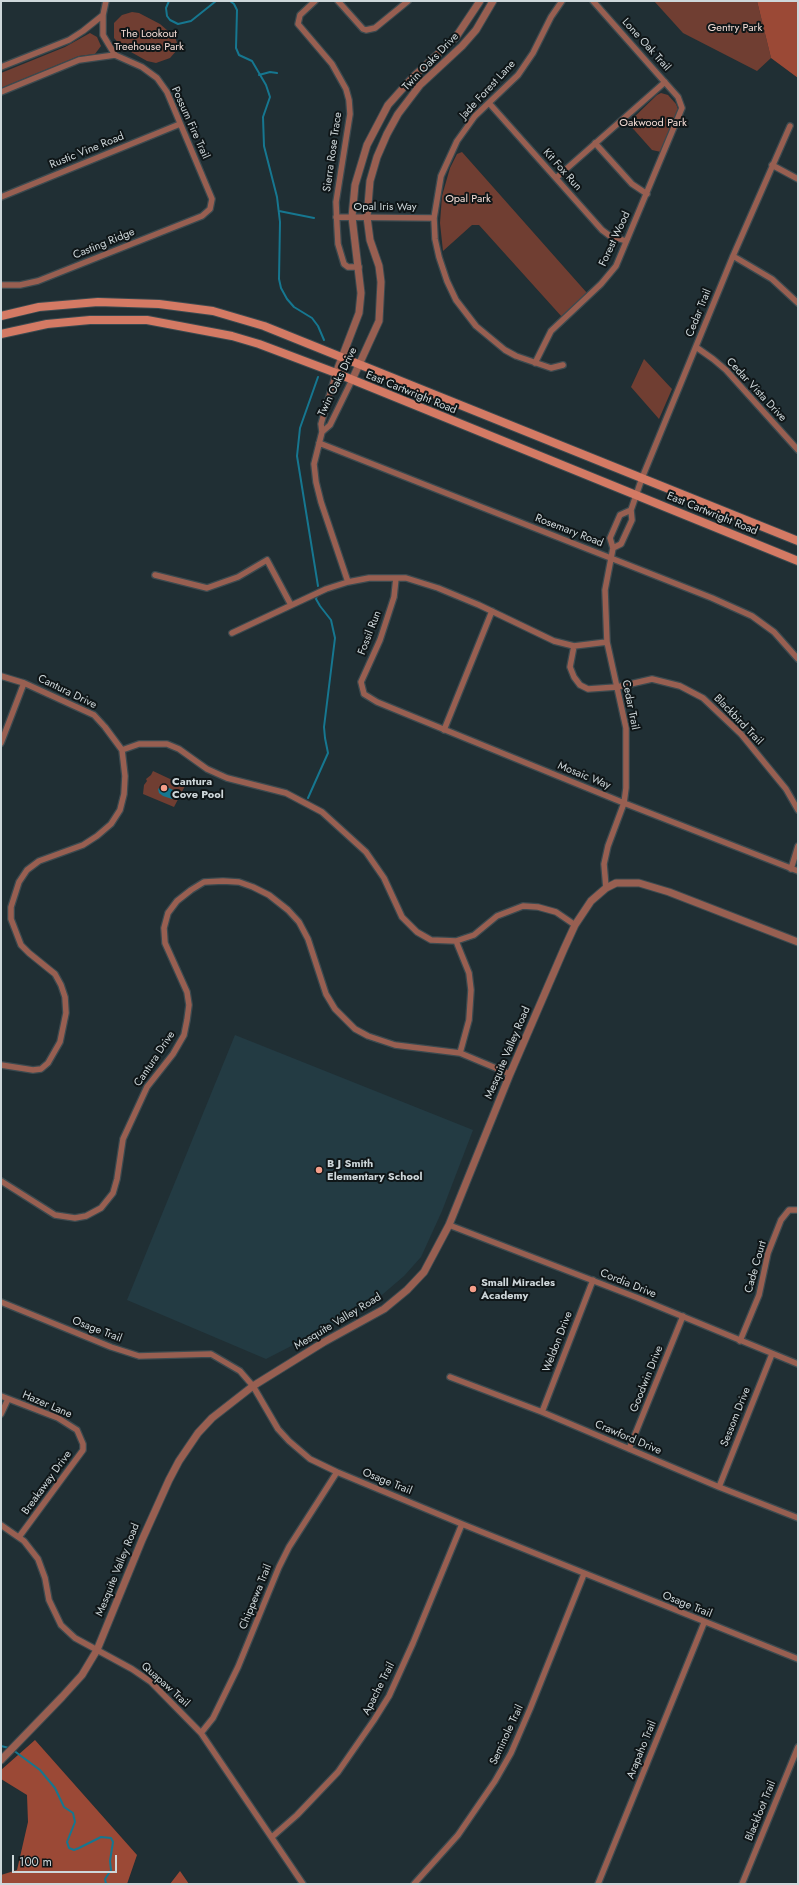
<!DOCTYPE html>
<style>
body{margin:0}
#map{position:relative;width:799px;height:1885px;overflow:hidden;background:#202f34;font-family:Jost,sans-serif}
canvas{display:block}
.frame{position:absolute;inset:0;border:2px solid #ced7da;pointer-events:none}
.scale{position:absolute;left:12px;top:1855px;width:105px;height:18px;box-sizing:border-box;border:2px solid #ced7da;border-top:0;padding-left:5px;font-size:12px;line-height:14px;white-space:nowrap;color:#ced7da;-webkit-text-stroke:3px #0f1618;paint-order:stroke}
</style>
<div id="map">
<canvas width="799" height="1885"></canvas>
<div class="frame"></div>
<div class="scale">100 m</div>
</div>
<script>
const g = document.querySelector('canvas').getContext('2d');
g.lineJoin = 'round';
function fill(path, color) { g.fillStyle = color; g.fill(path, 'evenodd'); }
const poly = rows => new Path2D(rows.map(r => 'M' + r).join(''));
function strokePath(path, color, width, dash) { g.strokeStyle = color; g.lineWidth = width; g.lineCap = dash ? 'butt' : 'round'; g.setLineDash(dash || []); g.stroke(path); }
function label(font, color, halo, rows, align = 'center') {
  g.font = font + ' Jost,sans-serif'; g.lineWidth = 4; g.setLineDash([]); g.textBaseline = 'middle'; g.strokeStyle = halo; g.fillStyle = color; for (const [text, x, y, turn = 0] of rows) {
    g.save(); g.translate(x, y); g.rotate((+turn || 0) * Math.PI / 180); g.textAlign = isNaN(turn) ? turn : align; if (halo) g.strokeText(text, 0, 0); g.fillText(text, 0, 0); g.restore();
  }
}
const built = poly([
 [235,1035,473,1130,442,1211,421,1257,404,1276,369,1306,266,1359,127,1300]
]);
const green = poly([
 [654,1,757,1,771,58,757,71,683,33],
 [132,12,139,13,160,24,175,37,178,46,177,50,170,58,156,63,147,61,122,47,114,38,114,23,122,15],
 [90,33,97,37,101,46,95,54,79,56,1,88,1,73,65,47],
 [661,93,668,95,676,104,678,109,661,152,652,150,628,123,657,95],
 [462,152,587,293,562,317,479,225,472,225,443,251,440,223,442,196,450,168,457,154],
 [644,359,672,389,659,419,631,387],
 [153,771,185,786,174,807,143,794,144,785,147,781,146,779,151,775]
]);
const forest = poly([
 [757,1,798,1,798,78,771,58],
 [35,1740,137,1855,127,1884,1,1884,1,1875,17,1870,28,1822,27,1795,1,1779,1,1770],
 [180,1871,189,1884,170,1884]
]);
const water = poly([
 [163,785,175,791,174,797,172,799,163,796,159,793,158,789]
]);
const stream = poly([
 [169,1,166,8,167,16,170,20,178,24,191,21,216,1],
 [230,1,234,4,237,10,236,48,239,55,252,61,266,85,270,97,263,117,264,146,277,197,280,222,279,279,281,288,287,299,294,307,312,318,318,326,324,340],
 [259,75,270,72,277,73],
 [279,211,314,218],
 [318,377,300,428,297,456,318,586],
 [308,798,328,753,325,738,324,727,335,638,331,620,320,606,316,599,317,595],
 [1,1746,9,1748],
 [13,1750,40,1770,55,1788,64,1807,73,1813,75,1822,67,1842,69,1848,74,1850,79,1848,101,1837,111,1838,113,1842,110,1861,111,1870,105,1879,106,1884]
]);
const minor = poly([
 [315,1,300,15,298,24,332,64,346,89,349,100,350,114,336,202,337,226,338,244,344,264,348,267,359,267],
 [338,1,363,29,366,30,375,28,408,1],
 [562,1,551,17,533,53,518,75,475,116,457,141,441,176,434,218,435,239,439,257,447,281,456,300,476,326,505,350,516,356,551,368,563,365],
 [1,67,69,40,83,31,103,15],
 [1,92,79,60,115,55],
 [489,103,602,230,610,236,626,241],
 [595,143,632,184,647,194],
 [772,165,798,179],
 [556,178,665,82],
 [1,197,180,124],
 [336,217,434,218],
 [733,256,772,279,798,303],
 [1,285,20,285,38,281,202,216,210,209,212,199,167,92,157,78,142,67,115,55,103,35,103,15,106,1],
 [696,347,713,359,726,370,798,450],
 [535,363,551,331,601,284,616,266,682,108,678,97,593,1],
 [322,432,321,424,336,373],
 [319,443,712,598,752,616,774,632,798,659],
 [613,548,621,544,632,520,631,510,642,478,733,256,790,126],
 [155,575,207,588,238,577,267,560,291,605],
 [396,578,394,597,380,640,361,682,364,694,377,702,624,803,798,871],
 [348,582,321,502,316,482,314,464,322,432,330,425,352,380],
 [232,633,326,589,348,582,369,578,406,578,438,588,479,605,554,641,574,646,607,642],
 [574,646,570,667,574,677,580,685,588,689,617,687,652,679,680,686,703,698,741,734,786,789,798,810],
 [1,676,24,683,94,715,105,727,122,750,125,776,124,794,120,810,111,824,97,836,83,845,39,861,27,870,19,882,11,907,11,919,21,945,29,953,55,974,61,985,65,997,66,1013,60,1042,48,1063,41,1069,33,1070,1,1065],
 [444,730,492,611],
 [1,743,24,683],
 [122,750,139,744,167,744,179,749,207,769,227,778,286,793,322,812,366,852,384,878,402,917,417,932,431,940,456,941,474,935,497,916,523,906,538,907,556,912,575,925],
 [791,869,798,846],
 [606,888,604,864,608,846,624,803,626,788,626,728,607,642,605,590,613,548,610,538,620,515,631,510],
 [456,941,469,973,471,990,469,1020,460,1053],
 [1,1181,55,1215,75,1218,86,1216,101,1208,113,1193,117,1179,123,1139,147,1087,173,1054,184,1035,187,1020,189,1005,187,992,165,943,164,928,168,913,177,901,191,890,204,882,223,881,239,882,253,887,269,895,288,910,299,922,308,939,326,994,335,1009,355,1029,368,1036,395,1045,460,1053,510,1074],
 [449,1225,638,1298,798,1364],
 [1,1302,111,1347,139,1356,211,1354,240,1371,253,1386,278,1429,289,1441,310,1459,337,1472,462,1524,798,1659],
 [740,1341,759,1295,768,1253,781,1220,789,1210,798,1210],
 [450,1377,542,1412,719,1487,798,1518],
 [1,1396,58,1418,77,1430,83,1444,83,1450,19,1537],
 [542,1412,593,1280],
 [1,1414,8,1399],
 [629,1449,683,1316],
 [719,1487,772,1354],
 [1,1525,24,1541,38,1559,45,1578,49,1600,61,1625,75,1638,132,1669,151,1682,201,1733,303,1884],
 [201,1733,213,1718,238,1667,279,1567,289,1547,337,1472],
 [272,1837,297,1815,338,1772,374,1720,389,1696,413,1643,462,1524],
 [414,1884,458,1835,495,1781,511,1753,530,1709,584,1574],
 [598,1884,704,1623],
 [742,1884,798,1747]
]);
const tertiary = poly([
 [336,373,359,313,361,293,352,217,355,185,367,145,388,105,413,77,456,37,480,1],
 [352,380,379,321,381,282,379,266,370,240,367,217,370,181,377,157,387,134,398,114,420,85,462,46,476,30,493,1],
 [1,1760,62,1697,82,1675,97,1650,142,1540,169,1480,179,1461,198,1433,212,1418,253,1386,324,1342,384,1309,407,1290,424,1272,449,1225,510,1074,564,949,575,925,591,901,606,888,616,883,639,883,669,892,798,942]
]);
const secondary = poly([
 [1,316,39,307,98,302,159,304,213,311,264,326,798,541],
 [1,334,47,324,90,320,147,320,232,336,259,344,336,373,798,561]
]);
const markers = [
 [164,788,4,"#f49e89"],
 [319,1170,4,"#f49e89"],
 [473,1289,4,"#f49e89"]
];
const parkNames = [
 ["Gentry Park",735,28],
 ["The Lookout",149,34],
 ["Treehouse Park",149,47],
 ["Oakwood Park",653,123],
 ["Opal Park",468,199]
];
const streetNames = [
 ["Lone Oak Trail",646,45,48],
 ["Twin Oaks Drive",431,62,-46],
 ["Jade Forest Lane",488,90,-47],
 ["Possum Fire Trail",190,123,66],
 ["Rustic Vine Road",87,151,-22],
 ["Sierra Rose Trace",333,152,-82],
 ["Kit Fox Run",562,170,48],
 ["Opal Iris Way",385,207],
 ["Forest Wood",615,239,-65],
 ["Casting Ridge",104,244,-22],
 ["Cedar Trail",699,313,-68],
 ["Twin Oaks Drive",338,382,-64],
 ["Cedar Vista Drive",756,390,47],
 ["East Cartwright Road",411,393,22],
 ["East Cartwright Road",712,514,22],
 ["Rosemary Road",569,531,21],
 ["Fossil Run",370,633,-69],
 ["Cantura Drive",67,692,26],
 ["Cedar Trail",630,705,79],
 ["Blackbird Trail",738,720,46],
 ["Mosaic Way",584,776,22],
 ["Mesquite Valley Road",508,1053,-67],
 ["Cantura Drive",155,1059,-56],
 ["Cade Court",756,1267,-74],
 ["Cordia Drive",628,1284,22],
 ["Mesquite Valley Road",338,1322,-31],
 ["Osage Trail",97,1330,21],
 ["Weldon Drive",558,1342,-69],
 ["Goodwin Drive",647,1379,-68],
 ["Hazer Lane",47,1405,23],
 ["Sessom Drive",736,1417,-68],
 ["Crawford Drive",628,1438,23],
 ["Osage Trail",387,1482,22],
 ["Breakaway Drive",47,1483,-54],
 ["Mesquite Valley Road",118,1570,-68],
 ["Chippewa Trail",256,1597,-68],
 ["Osage Trail",687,1605,22],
 ["Quapaw Trail",165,1685,42],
 ["Apache Trail",379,1689,-63],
 ["Seminole Trail",507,1735,-65],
 ["Arapaho Trail",642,1750,-68],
 ["Blackfoot Trail",761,1811,-68]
];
const poiNames = [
 ["Cantura",172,782],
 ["Cove Pool",172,795],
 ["B J Smith",327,1164],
 ["Elementary School",327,1177],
 ["Small Miracles",481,1283],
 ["Academy",481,1296]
];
fill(built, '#233b43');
fill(green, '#703e32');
fill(forest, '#9b4936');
fill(water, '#167790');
strokePath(stream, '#167790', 2);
strokePath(minor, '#3c4a4f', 8);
strokePath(tertiary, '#3c4a4f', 9);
strokePath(secondary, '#3c4a4f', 10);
strokePath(minor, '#985f51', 5.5);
strokePath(tertiary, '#985f51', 7);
strokePath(secondary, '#d47a64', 8);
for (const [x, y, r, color] of markers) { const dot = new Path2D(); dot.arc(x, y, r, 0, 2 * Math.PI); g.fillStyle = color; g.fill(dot); strokePath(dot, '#0f1618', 1.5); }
label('11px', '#f4dcd5', '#0f1618', parkNames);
label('11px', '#ced7da', '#0f1618', streetNames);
label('bold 11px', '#ced7da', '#0f1618', poiNames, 'left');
</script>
